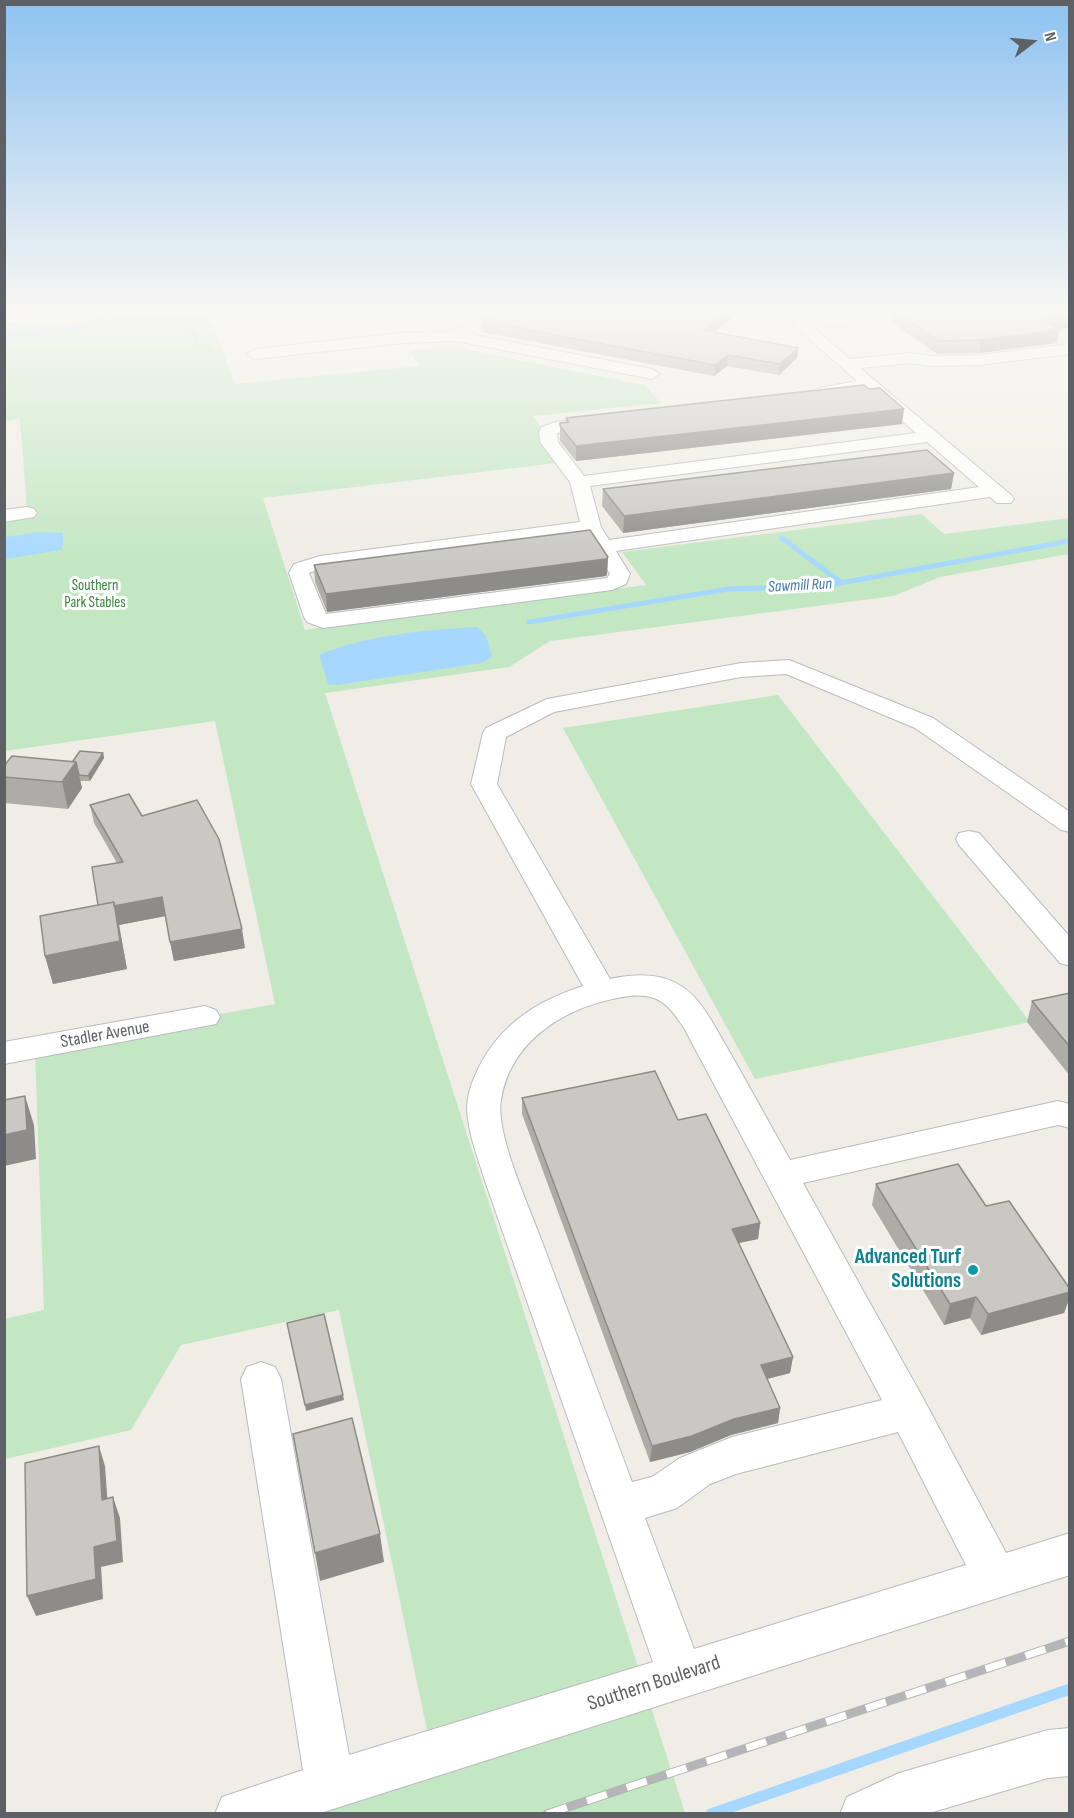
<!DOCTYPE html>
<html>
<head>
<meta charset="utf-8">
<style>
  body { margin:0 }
  #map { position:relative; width:1074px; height:1818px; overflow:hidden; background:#efede5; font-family:"Sofia Sans Condensed",sans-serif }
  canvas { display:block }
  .frame { position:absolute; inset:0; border:6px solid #5d6166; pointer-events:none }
  .north { position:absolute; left:1002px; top:12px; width:60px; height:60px; -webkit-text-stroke:4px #fff; paint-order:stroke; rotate:74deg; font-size:16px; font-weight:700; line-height:24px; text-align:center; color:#5d6166 }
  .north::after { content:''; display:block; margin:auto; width:21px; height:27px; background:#5d6166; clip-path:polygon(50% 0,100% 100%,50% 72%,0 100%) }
</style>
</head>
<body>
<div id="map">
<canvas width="1074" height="1818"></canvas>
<div class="frame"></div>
<div class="north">N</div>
</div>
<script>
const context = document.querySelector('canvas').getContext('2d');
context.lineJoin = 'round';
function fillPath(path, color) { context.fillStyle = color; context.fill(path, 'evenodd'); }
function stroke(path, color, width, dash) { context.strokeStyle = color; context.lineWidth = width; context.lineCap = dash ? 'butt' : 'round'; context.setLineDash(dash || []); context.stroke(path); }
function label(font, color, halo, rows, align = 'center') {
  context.font = font + ' "Sofia Sans Condensed",sans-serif'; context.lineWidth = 6; context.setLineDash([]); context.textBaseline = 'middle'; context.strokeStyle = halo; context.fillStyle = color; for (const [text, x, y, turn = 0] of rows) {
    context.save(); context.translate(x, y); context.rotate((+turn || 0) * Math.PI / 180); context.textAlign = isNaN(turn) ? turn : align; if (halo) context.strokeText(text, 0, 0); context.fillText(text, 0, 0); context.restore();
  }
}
const green = new Path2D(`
  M112 313H208L235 384 419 366 410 351 454 347 644 385 661 403 533 416 565 462 263 498 305 630 646 585 622 552 922 514 944 534 1069 518V554L940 577 893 596 550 641 509 667 325 693 685 1813H239L432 1754 339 1310 181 1345 131 1430 5 1459 4 1319 44 1310 35 1048 275 1004 215 721 5 751V516L27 510 20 419 5 421V322L58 324 113 318Z
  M778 695 1030 1022 755 1079 563 728Z`);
const water = new Path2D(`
  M38 532 63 533V545L61 550 5 559V537Z
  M477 627 486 636 492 657 482 663 337 685 328 684 319 655C361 636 431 629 477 627Z`);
const streamFar2 = new Path2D(`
  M4 337 87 326 111 313`);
const streamFar1 = new Path2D(`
  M782 538 842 583
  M529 622 728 589 824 586 1070 541`);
const stream = new Path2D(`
  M711 1814 1070 1689`);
const path = new Path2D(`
  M184 313 198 344 214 352`);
const minor = new Path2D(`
  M484 313H501L470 334 652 369 660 374 652 379 456 341 402 343 255 359 247 354 255 349 402 333 453 332Z
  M780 313H796L804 320 884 313H935L928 317 814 328 850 359 910 353 933 356 979 355 1070 344V354L979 365 933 366 910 363 860 368 1011 495 1014 499 1011 503H997L990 497 616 551 630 574 626 584 612 590 323 628 307 622 304 617 289 573 294 564 320 556 580 522 570 482 540 442 539 431 542 427 555 422 598 417 604 418 607 422 604 426 598 427 557 433 558 442 584 476 916 433 866 390 825 397 819 396 817 392 819 388 857 381ZM927 442 979 487 609 540 601 527 590 486ZM585 534 610 574 607 578 326 614 309 573 323 568Z
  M27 507 34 509 37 513 34 517 4 522V510Z
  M789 660 933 718 1070 812V832L1061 830 915 728 786 674 741 677 554 712 506 737 497 784 610 979C633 974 660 972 681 986 701 998 713 1024 725 1044 747 1082 768 1121 790 1160L1058 1101 1070 1104V1128L1058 1125 803 1183 923 1398 1006 1553 1070 1533V1575L330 1810 318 1814H215L222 1797 303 1770 241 1379 247 1367 261 1362 275 1367 281 1379 349 1755 653 1662 485 1181C478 1158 468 1133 467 1109 467 1096 472 1081 478 1069 500 1024 537 1001 583 986L471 784 483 733 486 728 547 699 741 663ZM629 996C659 993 669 1005 684 1028L882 1400 732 1437 680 1458 652 1477 632 1482C602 1401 571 1320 541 1239 529 1206 495 1133 501 1100 511 1037 571 1004 629 996ZM898 1432 966 1565 694 1649 645 1518 677 1508 710 1484 736 1474Z
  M969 831 979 833 1070 937V966L1060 963 959 845 956 839 959 833Z
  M205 1006 216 1010 220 1017 216 1024 4 1064V1042Z
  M1070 1728V1776L1048 1778 926 1814H840L847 1797 899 1773 1048 1730Z`);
const rail = new Path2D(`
  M547 1814 1070 1641`);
const wall = new Path2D(`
  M496 313H739L714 332 798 348 797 358 779 375 727 366 714 376 481 332V321Z
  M894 313H1067L1068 328 1057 329 1059 330 1057 343 979 353 937 354 893 323Z
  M566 418 902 424 576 461 560 441V423L566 422Z
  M954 473 951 489 623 533 602 506 603 489Z
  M608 557 607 574 606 576 327 612 315 582 314 565Z
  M103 753 104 758 90 781H80L82 788 68 809 4 803V766L73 761Z
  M90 805 142 816 245 948 174 961 165 916 119 925 127 969 53 984 45 956 98 905 117 863 94 823Z
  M1070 993V1076L1027 1022 1032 1001Z
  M522 1098 678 1120 760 1223 758 1239 738 1243 793 1357 790 1373 767 1379 780 1408 778 1423 731 1435 690 1452 650 1462 522 1114Z
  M876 1184 986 1206 1070 1289V1297L1064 1313 981 1335 970 1318 944 1325 872 1205Z`);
const shadedWall = new Path2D(`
  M726 313H739L702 341 703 330Z
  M1070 315 1068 328 1037 331 1039 319Z
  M1059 330 1057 343 979 353 981 340Z
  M798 348 797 358 779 375 780 364Z
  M728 355 727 366 714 376 715 365Z
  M904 409 902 424 576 461V446Z
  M954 473 951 489 623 533 624 516Z
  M608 557 607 574 606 576 327 612 326 594Z
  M103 753 104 758 90 781 88 776Z
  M76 762 82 788 68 809 62 782Z
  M162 897 166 916 119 925 127 969 53 984 45 956 98 909Z
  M242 929 245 948 174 961 170 942Z
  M25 1096 34 1125 36 1159 4 1166V1135Z
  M760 1223 758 1239 730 1245 732 1229Z
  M1070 1292V1297L1064 1313 981 1335 988 1314Z
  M976 1297 970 1318 944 1325 950 1304Z
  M793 1357 790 1373 759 1381 761 1365Z
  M343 1395 344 1400 306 1411 305 1405Z
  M780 1408 778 1423 731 1435 690 1452 650 1462 652 1446 734 1419Z
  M99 1446 105 1466 109 1521 102 1500Z
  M113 1497 120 1518 123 1562 101 1567 103 1599 36 1616 27 1596Z
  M380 1534 384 1562 320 1581 315 1553Z`);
const building = new Path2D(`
  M496 313H726L703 330 798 348 780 364 728 355 715 365 481 321Z
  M898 313H1067L1070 314V315L1039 319 1059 330 981 340 939 341Z
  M864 385 869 389 880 388 904 409 576 446 560 426V423L569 422 566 418Z
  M927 450 954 473 624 516 603 489Z
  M590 530 608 557 606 559 326 594 314 565Z
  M80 751 103 753 88 776 79 775 76 762 73 761Z
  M12 756 76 762 62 782 4 777V766Z
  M129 794 142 816 197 800 219 839 242 929 170 942 162 897 114 906V902L98 905 92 867 123 862 90 805Z
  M114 902 120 941 45 956 40 916Z
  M1070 993V1047L1032 1001Z
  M655 1071 678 1120 706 1114 760 1223 732 1229 793 1357 761 1365 780 1408 734 1419 692 1436 652 1446 522 1098Z
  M25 1096 27 1130 4 1135V1100Z
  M958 1164 986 1206 1009 1201 1070 1289V1292L988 1314 976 1297 950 1304 876 1184Z
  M324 1314 343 1395 305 1405 287 1323Z
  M352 1418 380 1534 315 1553 293 1434Z
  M99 1446 102 1500 113 1497 117 1541 94 1547 96 1579 27 1596 25 1463Z`);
const markers = [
  [973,1270,6,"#0f9aa8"]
];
const farParknames = [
  ["Southern",95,586],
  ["Park Stables",95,603]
];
const farWaternames = [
  ["Sawmill Run",800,586,-3]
];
const streetNames = [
  ["Stadler Avenue",105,1035,-10]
];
const nearCulturenames = [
  ["Advanced Turf",961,1258],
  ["Solutions",961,1282]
];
const nearStreetnames = [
  ["Southern Boulevard",654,1684,-18]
];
fillPath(green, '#c2e7c2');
fillPath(water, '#a6d8ff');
stroke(streamFar2, '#a6d8ff', 4.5);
stroke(streamFar1, '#a6d8ff', 5);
stroke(stream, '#a6d8ff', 11);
stroke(minor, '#b8bbbf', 2);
stroke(path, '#9bc8a8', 2, [4, 1.5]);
fillPath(minor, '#fff');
stroke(rail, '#b4b5b6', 9);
stroke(rail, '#fff', 7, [21]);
fillPath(wall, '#aeaca7');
fillPath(shadedWall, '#8d8c88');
fillPath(building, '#cac8c2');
stroke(building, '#8d8c88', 1.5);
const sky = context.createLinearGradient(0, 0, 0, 567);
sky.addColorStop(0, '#8dc2f1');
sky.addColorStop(0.55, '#f8f7f3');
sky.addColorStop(1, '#f8f7f300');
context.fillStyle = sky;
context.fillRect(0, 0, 1074, 567);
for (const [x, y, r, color] of markers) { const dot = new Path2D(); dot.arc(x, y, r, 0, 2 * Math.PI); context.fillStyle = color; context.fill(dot); stroke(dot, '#fff', 2); }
label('15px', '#348639', '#fff', farParknames);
label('italic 16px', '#4178b3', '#fff', farWaternames);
label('18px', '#5d6166', '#fff', streetNames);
label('bold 21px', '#0d838f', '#fff', nearCulturenames, 'right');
label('21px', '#5d6166', '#fff', nearStreetnames);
</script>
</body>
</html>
